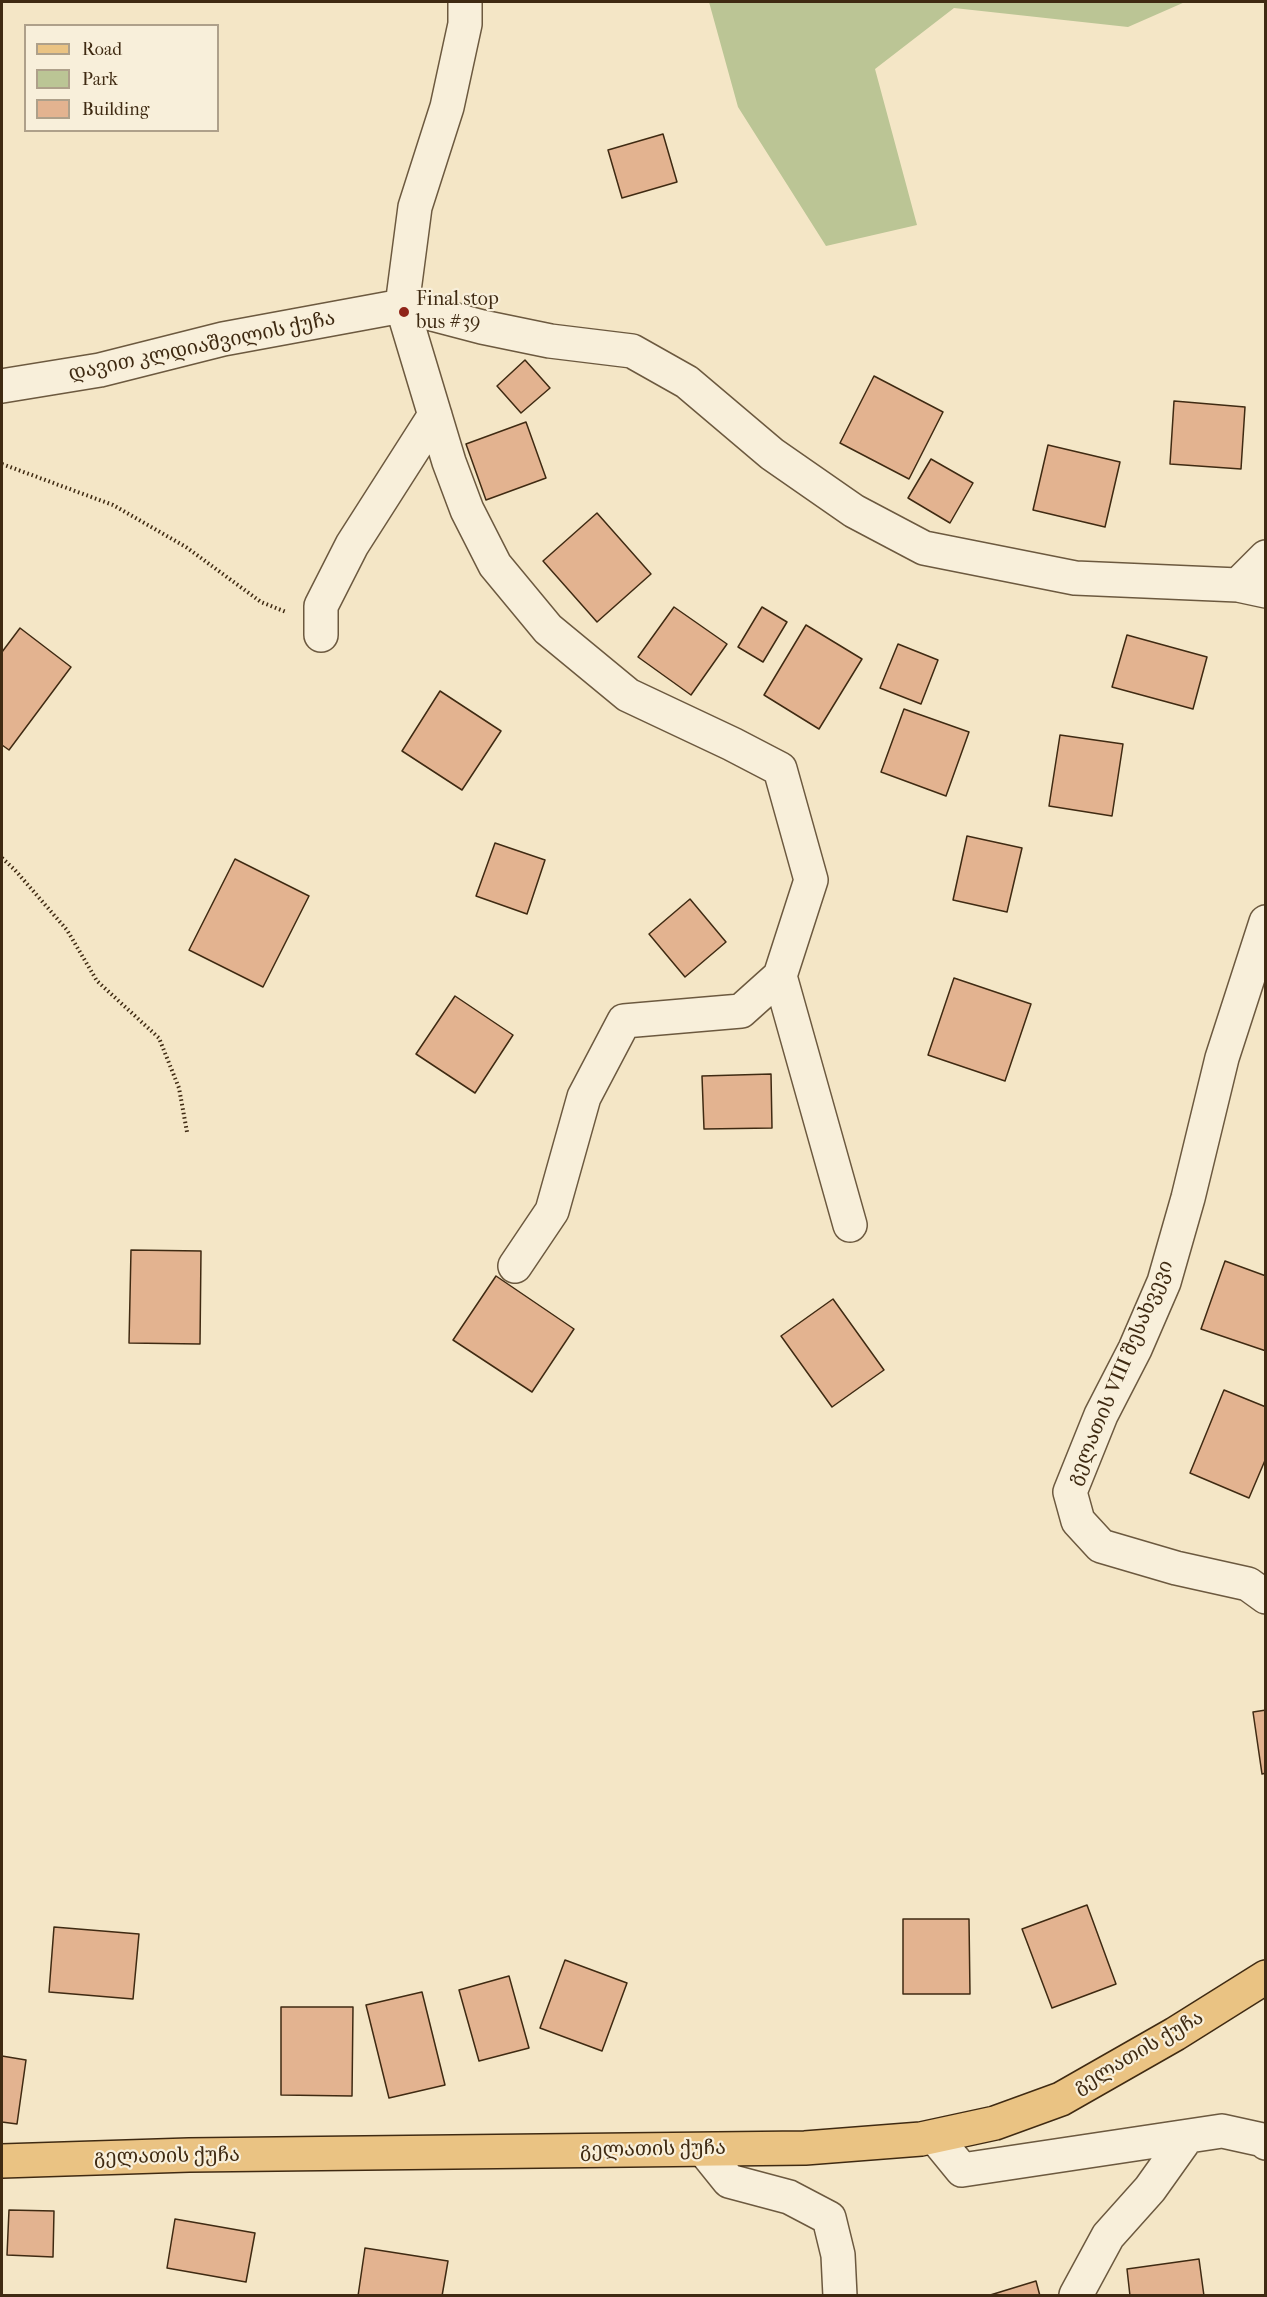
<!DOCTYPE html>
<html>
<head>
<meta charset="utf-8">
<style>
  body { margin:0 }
  #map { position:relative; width:1267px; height:2297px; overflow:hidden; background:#f4e6c6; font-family:"IM FELL French Canon",serif }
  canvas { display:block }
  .frame { position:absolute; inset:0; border:3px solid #3f2a12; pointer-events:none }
  .legend { position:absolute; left:24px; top:24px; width:195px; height:108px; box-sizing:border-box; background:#f8efda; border:2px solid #aea08a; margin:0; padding:8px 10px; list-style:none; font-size:18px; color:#3f2a12 }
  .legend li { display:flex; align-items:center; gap:12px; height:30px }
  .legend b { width:30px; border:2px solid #aea08a }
</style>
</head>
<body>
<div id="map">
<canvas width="1267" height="2297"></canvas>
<div class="frame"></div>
<ul class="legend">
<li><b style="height:8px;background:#eac383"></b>Road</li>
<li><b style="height:16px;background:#bbc595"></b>Park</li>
<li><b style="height:16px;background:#e3b390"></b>Building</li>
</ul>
</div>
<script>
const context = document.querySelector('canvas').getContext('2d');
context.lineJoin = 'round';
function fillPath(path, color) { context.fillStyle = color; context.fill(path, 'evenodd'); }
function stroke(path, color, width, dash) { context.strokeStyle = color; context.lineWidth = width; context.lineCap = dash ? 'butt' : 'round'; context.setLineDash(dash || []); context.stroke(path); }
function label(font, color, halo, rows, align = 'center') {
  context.font = font + ' "IM FELL French Canon","Noto Serif Georgian",serif'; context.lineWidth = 4.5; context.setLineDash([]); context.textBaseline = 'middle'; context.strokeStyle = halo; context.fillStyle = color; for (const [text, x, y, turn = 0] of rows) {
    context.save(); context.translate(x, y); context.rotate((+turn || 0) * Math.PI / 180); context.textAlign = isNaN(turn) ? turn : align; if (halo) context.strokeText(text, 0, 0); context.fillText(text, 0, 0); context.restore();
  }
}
const green = new Path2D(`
  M709 2H1185L1128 27 954 8 875 69 917 225 826 246 738 107Z`);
const building = new Path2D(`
  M663 134 677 182 622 198 608 150Z
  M525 360 550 388 521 413 497 386Z
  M874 376 943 412 909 479 840 443Z
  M1174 401 1245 407 1241 469 1170 464Z
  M526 422 546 478 486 500 466 444Z
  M1048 445 1120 462 1105 527 1033 510Z
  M931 459 973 483 950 523 908 498Z
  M597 513 651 574 597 622 543 561Z
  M674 607 727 644 691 695 638 657Z
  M762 607 787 622 763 662 738 647Z
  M806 625 862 659 819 729 764 695Z
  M20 628 71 667 9 750 2 745V652Z
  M1127 635 1207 657 1193 709 1112 687Z
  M898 644 938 660 921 704 880 688Z
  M440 691 501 731 462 790 402 751Z
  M904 709 969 732 946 796 881 772Z
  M1060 735 1123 744 1112 816 1049 806Z
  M967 836 1022 848 1007 912 953 900Z
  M495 843 545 860 527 914 476 896Z
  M235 859 309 896 263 987 189 950Z
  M690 899 726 942 685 977 649 934Z
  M954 978 1031 1004 1005 1081 928 1055Z
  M455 996 513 1035 475 1093 416 1054Z
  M771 1074 772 1128 704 1129 702 1076Z
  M131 1250 201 1251 200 1344 129 1343Z
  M1225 1261 1266 1276V1351L1201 1329Z
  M496 1276 574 1329 532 1392 453 1340Z
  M833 1299 884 1370 832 1407 781 1336Z
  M1224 1390 1266 1407V1458L1249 1498 1190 1473Z
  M1266 1710V1773L1262 1774 1253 1712Z
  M1087 1905 1116 1984 1052 2008 1022 1929Z
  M903 1919H969L970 1994H903Z
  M54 1927 139 1934 133 1999 49 1992Z
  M565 1960 627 1983 602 2051 540 2028Z
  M509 1976 529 2048 479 2061 459 1990Z
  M422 1992 445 2085 389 2098 366 2005Z
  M281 2007H353L352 2096 281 2095Z
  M2 2056 26 2060 17 2124 2 2122Z
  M9 2210 54 2211 53 2257 7 2255Z
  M175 2219 255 2233 246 2282 167 2268Z
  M365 2248 448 2261 442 2296H358Z
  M1199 2259 1204 2296H1130L1127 2269Z
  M1036 2281 1040 2296H987Z`);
const path = new Path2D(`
  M2 464 113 505 186 547 261 602 286 612
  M2 858 15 870 67 930 97 981 159 1038 179 1088 187 1132`);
const minor = new Path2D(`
  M465 2V24L447 107 415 207 402 306 449 462 467 510 495 565 548 629 628 695 732 744 780 769 811 880 780 976 741 1011 624 1021 584 1097 552 1211 515 1266
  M2 386 100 370 223 339 402 306 482 327 550 341 632 351 687 382 772 454 854 511 924 548 1075 578 1238 585 1266 591
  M1238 585 1266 557
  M321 635V606L352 545 435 415
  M1266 922 1222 1058 1188 1198 1164 1282 1135 1349 1101 1415 1070 1492 1078 1521 1101 1546 1176 1568 1248 1584 1266 1597
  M780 976 850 1225
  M935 2137 962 2170 1222 2131 1263 2140 1266 2143
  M704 2150 729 2181 789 2197 829 2218 838 2255 840 2296
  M1076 2295 1108 2236 1150 2189 1187 2137`);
const major = new Path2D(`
  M2 2161 189 2155 805 2148 921 2139 995 2123 1061 2099 1175 2034 1266 1977`);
const markers = [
  [404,312,6,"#8f2418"]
];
const poiNames = [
  ["Final stop",416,300],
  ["bus #39",416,323]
];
const streetNames = [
  ["დავით კლდიაშვილის ქუჩა",202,347,-12],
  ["გელათის VIII შესახვევი",1121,1373,-67],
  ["გელათის ქუჩა",1139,2053,-30],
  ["გელათის ქუჩა",653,2150,-1],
  ["გელათის ქუჩა",167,2157,-1]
];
fillPath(green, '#bbc595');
fillPath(building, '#e3b390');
stroke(building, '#3f2a12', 1.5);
stroke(minor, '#6c593f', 36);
stroke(major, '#3f2a12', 36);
stroke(path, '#3f2a12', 4, [1.5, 3]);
stroke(minor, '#f8efda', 33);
stroke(major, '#eac383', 33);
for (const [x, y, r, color] of markers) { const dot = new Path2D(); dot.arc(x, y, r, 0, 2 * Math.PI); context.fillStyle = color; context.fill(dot); stroke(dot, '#f8efda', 2); }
label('20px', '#3f2a12', '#f8efda', poiNames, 'left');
label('20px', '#3f2a12', '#f8efda', streetNames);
</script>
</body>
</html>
